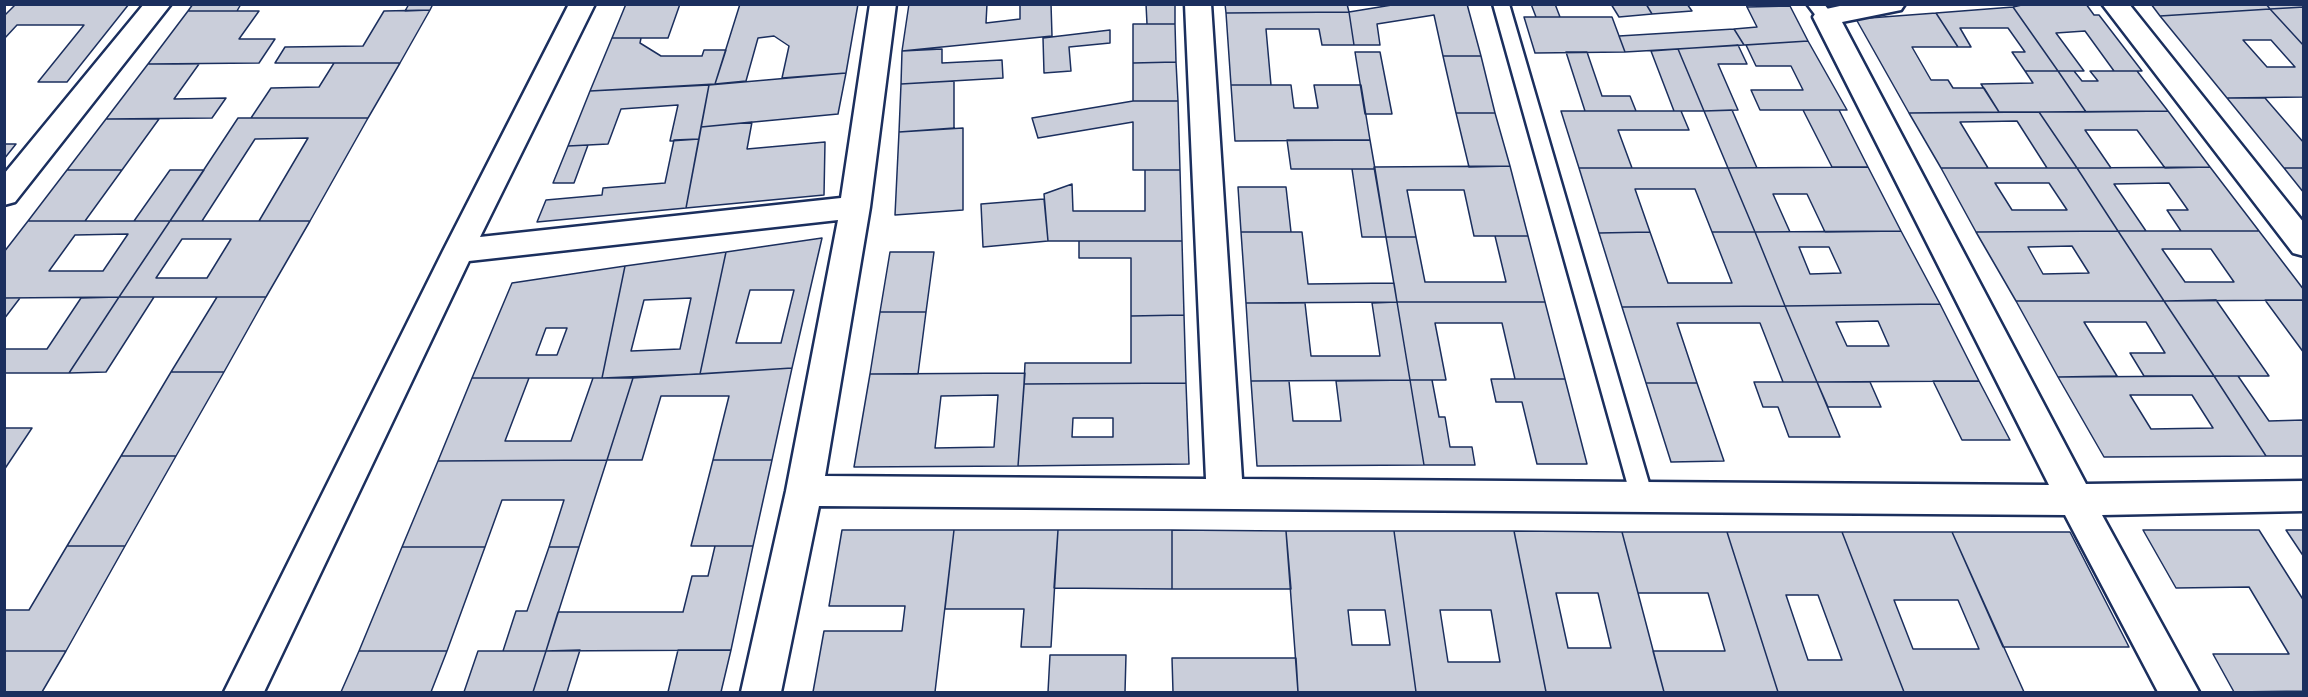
<!DOCTYPE html>
<html>
<head>
<meta charset="utf-8">
<style>
  body { margin:0 }
  #map { position:relative; width:2308px; height:697px; overflow:hidden; background:#fff; font-family:Caveat,sans-serif }
  canvas { display:block }
  .frame { position:absolute; inset:0; border:6px solid #1b2f5e; pointer-events:none }
</style>
</head>
<body>
<div id="map">
<canvas width="2308" height="697"></canvas>
<div class="frame"></div>
</div>
<script>
const context = document.querySelector('canvas').getContext('2d');
context.lineJoin = 'round';
function fillPath(path, color) { context.fillStyle = color; context.fill(path, 'evenodd'); }
function stroke(path, color, width, dash) { context.strokeStyle = color; context.lineWidth = width; context.lineCap = dash ? 'butt' : 'round'; context.setLineDash(dash || []); context.stroke(path); }
const building = new Path2D(`
  M129 4 67 82H38L84 25H17L4 39V16L15 5Z
  M193 4H241L237 11H188Z
  M409 4H433L430 10 405 11Z
  M626 4H680L668 38H612Z
  M740 4H858L846 73 782 78 789 46 774 36 758 38 746 81 715 84Z
  M909 4H987L986 23 1020 19V4H1051L1052 36 902 51Z
  M1146 4H1175V24H1147Z
  M1225 4H1347L1349 12 1226 13Z
  M1398 4H1467L1481 56H1443L1434 15 1377 24 1380 45H1354L1349 12Z
  M1531 4H1555L1560 17H1536Z
  M1611 4H1646L1652 14 1619 17Z
  M1646 4H1687L1692 11 1652 14Z
  M1746 4H1789L1790 6 1747 7Z
  M2026 4H2086L2094 15H2099L2142 71H2114L2085 31 2056 33 2084 71H2058L2013 7Z
  M2151 4H2266L2270 9 2160 16Z
  M2266 4H2304V7L2270 9Z
  M1790 6 1808 41 1744 45 1734 29 1757 27 1747 7Z
  M2013 7 2058 71H2025L2012 52H2025L2008 28H1960L1971 47H1958L1936 13Z
  M2304 7V46L2270 9Z
  M2270 9 2304 46V97L2227 98 2160 16ZM2243 40H2271L2295 67H2267Z
  M430 10 400 63H275L285 47 363 46 384 11Z
  M188 11H259L239 39H275L259 63 148 64Z
  M1349 12 1354 45H1322L1319 29H1266L1271 85H1231L1226 13Z
  M1936 13 1958 47H1912L1931 80H1948L1953 88H1984L1999 112 1909 113 1856 19Z
  M1524 17H1612L1625 52 1535 53Z
  M1133 24H1175L1176 62 1133 63Z
  M1734 29 1744 45 1625 52 1619 36Z
  M1110 30V43L1069 47 1071 71 1044 73 1043 38Z
  M612 38H641L640 43 661 56H702L704 50H726L715 84 590 91Z
  M1808 41 1847 110H1760L1751 90H1803L1791 66H1756L1746 45Z
  M1738 45 1747 64H1718L1738 110 1704 111 1678 49Z
  M942 49V63L1002 60 1003 78 901 84 902 51Z
  M1678 49 1704 111H1674L1651 51Z
  M1355 52H1380L1392 114H1365Z
  M1566 52H1587L1602 96H1630L1636 111H1585Z
  M1443 56H1481L1495 113H1456Z
  M1176 62 1178 101H1133V63Z
  M334 63H400L368 118H251L271 88 319 87Z
  M148 64H199L174 99 226 98 212 118 106 119Z
  M2025 71H2058L2086 112H1999L1981 84 2033 83Z
  M2058 71H2074L2082 81H2098L2090 71H2137L2168 111 2086 112Z
  M846 73 838 114 701 127 709 85Z
  M954 81V128L899 132 901 84Z
  M709 85 699 139 670 141 678 105 621 109 608 144 568 146 590 91Z
  M1231 85H1291L1294 108H1318L1314 85H1361L1370 140 1235 141Z
  M2227 98H2265L2304 143V168H2284Z
  M1133 101H1178L1180 170H1133V122L1038 138 1032 118Z
  M1732 110 1757 168H1728L1704 111Z
  M1803 110H1839L1868 167H1832Z
  M1561 111H1681L1689 130H1618L1632 168H1579Z
  M2168 111 2210 167 2165 168 2137 130H2085L2111 168H2077L2039 112Z
  M2039 112 2077 168H2047L2017 121 1960 122 1988 168H1941L1909 113Z
  M1456 113H1495L1510 166 1469 167Z
  M238 118H368L310 221H259L308 138 255 139 202 221H170Z
  M106 119H159L122 170H67Z
  M752 122 747 149 825 142 824 195 686 208 701 127Z
  M963 128V210L895 215 899 132Z
  M699 139 686 208 537 222 546 200 602 195 603 188 665 183 674 140Z
  M1287 140H1370L1375 169H1291Z
  M4 144H16L4 159Z
  M588 145 574 183H553L568 146Z
  M1510 166 1528 236H1474L1464 190H1407L1416 237H1386L1374 167Z
  M1868 167 1901 231 1825 232 1807 194H1773L1790 232H1755L1728 168Z
  M2210 167 2259 231H2181L2167 210H2188L2169 183 2114 184 2146 231H2118L2077 168Z
  M1579 168H1728L1755 232H1712L1695 189H1635L1650 232 1599 233Z
  M1941 168H2077L2118 231 1976 232ZM1995 183H2049L2067 210H2012Z
  M2284 168H2304V193Z
  M1352 169H1375L1386 237H1362Z
  M67 170H122L85 221H28Z
  M170 170H204L170 221H134Z
  M1145 170H1180L1182 241H1048L1044 194 1072 184 1073 211H1145Z
  M1238 187H1286L1291 232H1241Z
  M1044 199 1048 241 983 247 981 204Z
  M28 221H170L119 297 4 298V252ZM128 234 103 271H49L75 235Z
  M170 221H310L266 297H119ZM182 239H231L207 278H156Z
  M1901 231 1940 304 1785 306 1755 232ZM1799 247H1829L1841 273 1810 274Z
  M2118 231 2164 301H2016L1976 232ZM2072 246 2089 273 2043 274 2028 247Z
  M2118 231H2259L2304 290V300L2164 301ZM2162 249H2211L2234 282H2185Z
  M1241 232H1302L1308 284 1394 283 1397 302 1246 303Z
  M1650 232 1668 283H1732L1712 232H1755L1785 306 1622 307 1599 233Z
  M1495 236H1528L1545 302H1397L1386 237H1416L1425 282H1506Z
  M822 238 792 368 700 374 726 252ZM750 290H794L781 343H736Z
  M1079 241H1182L1184 315 1131 316V258H1079Z
  M726 252 700 374 602 378 625 266ZM691 298 680 349 631 351 644 300Z
  M890 252H934L926 312H880Z
  M625 266 602 378H472L512 283ZM546 328H567L557 355H536Z
  M119 297H154L106 372 69 373Z
  M119 297 69 373H4V349H47L81 298Z
  M217 297H266L224 372H171Z
  M4 298H20L4 319Z
  M2216 300 2269 376H2214L2164 301Z
  M2265 300H2304V353Z
  M2016 301H2164L2214 376H2144L2130 353H2165L2146 322H2084L2117 376 2058 377Z
  M1397 302H1545L1565 379H1515L1502 323H1435L1446 380H1410Z
  M1397 302 1410 380 1251 381 1246 303H1305L1311 356H1380L1372 303Z
  M1940 304 1979 381 1817 382 1785 306ZM1878 321 1889 346H1847L1836 322Z
  M1785 306 1817 382H1783L1760 323H1677L1697 383H1646L1622 307Z
  M880 312H926L918 374H870Z
  M1184 315 1186 383 1024 384 1025 363H1131V316Z
  M792 368 772 460H713L729 396H661L642 460H607L633 378Z
  M171 372H224L176 456H121Z
  M1025 373 1018 466 854 467 870 374ZM998 395 994 447 935 448 941 396Z
  M2214 376 2266 456 2104 457 2058 377ZM2130 395H2192L2213 428 2151 429Z
  M2214 376H2238L2269 421 2304 420V456H2266Z
  M472 378H529L505 441H571L593 378H633L607 460 438 461Z
  M1491 379H1565L1587 464H1537L1522 402H1496Z
  M1410 380H1432L1439 417H1445L1450 447H1472L1475 465H1424Z
  M1410 380 1424 465 1257 466 1251 381H1289L1293 421H1341L1336 381Z
  M1933 381H1979L2010 440H1962Z
  M1754 382H1817L1840 437H1789L1778 407H1763Z
  M1817 382H1870L1881 407H1828Z
  M1186 383 1189 464 1018 466 1024 384ZM1073 418H1113V437H1072Z
  M1646 383H1697L1724 461 1671 462Z
  M4 428H32L4 470Z
  M121 456H176L125 546H67Z
  M607 460 579 547H549L564 500H502L485 547H402L438 461Z
  M713 460H772L753 546H691Z
  M842 530H954L935 692H813L824 631H902L905 606H829Z
  M954 530H1058L1051 647H1021L1024 609H945Z
  M1058 530H1172V589L1054 588Z
  M1172 530 1286 531 1291 589H1172Z
  M2143 530H2259L2304 601V691L2234 692 2213 654H2289L2249 587 2176 588Z
  M2286 530H2304V557Z
  M1286 531H1394L1416 692H1298ZM1348 610H1385L1390 645H1352Z
  M1394 531H1514L1546 692H1416ZM1440 610H1491L1500 662H1448Z
  M1514 531 1622 532 1664 692H1546ZM1556 593H1598L1611 648H1568Z
  M1622 532H1727L1778 692H1664L1653 651H1725L1708 593H1638Z
  M1727 532H1842L1904 692H1778ZM1786 595H1818L1842 660H1808Z
  M1842 532H1952L2024 692H1904ZM1894 600H1958L1979 649H1913Z
  M1952 532H2070L2129 647H2003Z
  M67 546H125L66 651H4V610H29Z
  M715 546H753L731 650 546 651 558 612H683L692 576H708Z
  M402 547H485L447 651H359Z
  M549 547H579L546 651H503L516 611H527Z
  M580 650 567 692H533L546 651Z
  M678 650H731L721 692H668Z
  M4 651H66L42 692H4Z
  M359 651H447L431 692H341Z
  M478 651H546L533 692H464Z
  M1050 655H1126L1125 692H1048Z
  M1172 658H1296L1298 692H1173Z`);
const service = new Path2D(`
  M1493 4H1509L1653 497 1650 504 1642 507 1634 504 1631 497Z
  M1807 4H1824L1834 17 1832 21H1820Z`);
const minor = new Path2D(`
  M144 4H171L15 202 4 205V174Z
  M569 4H595L480 237 841 198 870 4H896L870 207 825 476 1206 479 1185 4H1211L1242 479 2049 485 1813 17 1817 11 1849 4H1905L1901 10 1842 22 2086 484 2304 481V511L2102 515 2199 692H2158L2065 515 819 506 781 692H741L786 491 838 220 469 261 264 692H224L443 251Z
  M2102 4H2129L2304 223V256L2293 253Z`);
fillPath(building, '#caceda');
stroke(building, '#1b2f5e', 1.5);
stroke(service, '#1b2f5e', 5);
stroke(minor, '#1b2f5e', 5);
fillPath(service, '#fff');
fillPath(minor, '#fff');
</script>
</body>
</html>
